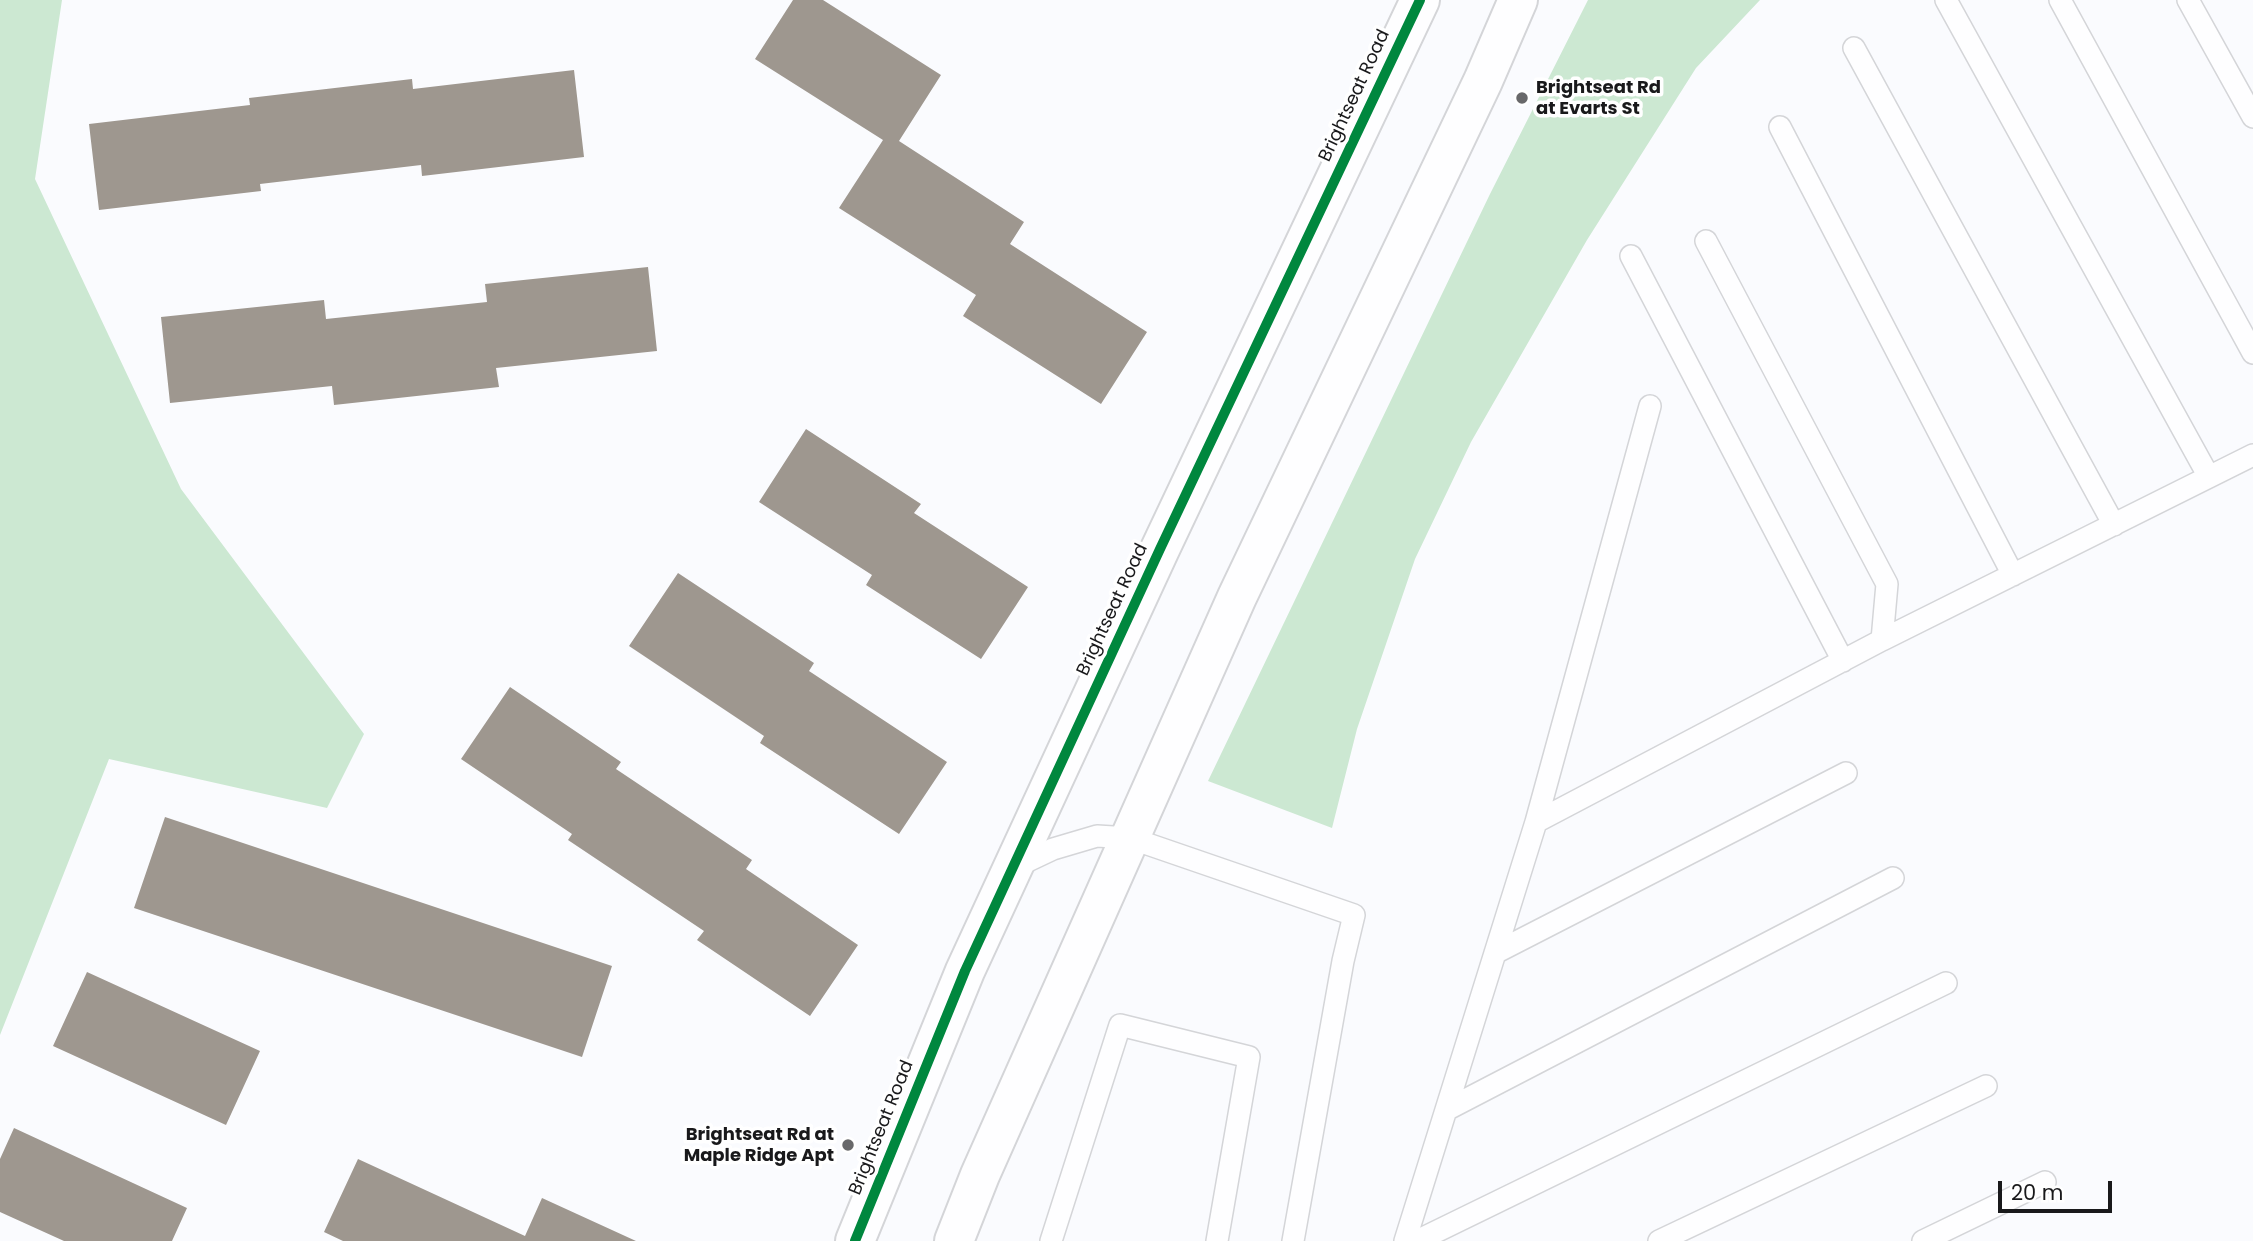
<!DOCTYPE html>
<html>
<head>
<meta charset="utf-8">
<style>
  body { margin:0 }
  #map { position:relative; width:2253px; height:1241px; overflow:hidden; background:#fafbfe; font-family:Poppins,sans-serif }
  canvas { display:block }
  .scale { position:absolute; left:1998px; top:1181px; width:114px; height:32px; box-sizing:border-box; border:4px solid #19191b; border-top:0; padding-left:9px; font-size:21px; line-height:24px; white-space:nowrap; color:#19191b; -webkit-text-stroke:5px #fff; paint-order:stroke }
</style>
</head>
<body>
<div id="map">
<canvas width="2253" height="1241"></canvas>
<div class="scale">20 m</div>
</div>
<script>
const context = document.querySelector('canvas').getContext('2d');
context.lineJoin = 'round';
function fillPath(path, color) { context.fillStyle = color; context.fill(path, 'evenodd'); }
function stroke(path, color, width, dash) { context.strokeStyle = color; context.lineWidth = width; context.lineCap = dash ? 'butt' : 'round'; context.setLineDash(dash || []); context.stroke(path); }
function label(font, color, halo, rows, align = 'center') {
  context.font = font + ' Poppins,sans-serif'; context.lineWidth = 7; context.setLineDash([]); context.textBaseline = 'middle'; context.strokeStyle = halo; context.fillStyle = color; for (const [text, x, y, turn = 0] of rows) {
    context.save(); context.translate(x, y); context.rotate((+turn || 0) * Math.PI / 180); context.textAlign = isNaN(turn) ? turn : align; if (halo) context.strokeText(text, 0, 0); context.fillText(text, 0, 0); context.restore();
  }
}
const green = new Path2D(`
  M0 0H62L35 179 181 489 364 734 327 808 109 759 0 1035Z
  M1588 0H1760L1696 68 1587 240 1471 442 1415 559 1357 729 1332 828 1208 781 1490 194Z`);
const building = new Path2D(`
  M793 0H823L941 75 899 141 1024 222 1010 244 1147 332 1101 404 963 316 976 295 839 208 883 140 755 59Z
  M574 70 584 157 422 176 421 165 260 184 261 191 99 210 89 124 250 105 249 98 412 79 413 89Z
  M648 267 657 351 496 368 499 387 334 405 332 386 170 403 161 317 324 300 326 319 487 302 485 284Z
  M806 429 921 504 914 513 1028 587 981 659 866 585 872 575 759 502Z
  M678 573 814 663 809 671 947 762 899 834 760 743 764 736 629 646Z
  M510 687 621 762 616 769 752 860 746 869 858 945 810 1016 697 940 704 931 568 840 572 834 461 759Z
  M165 817 612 966 582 1057 134 908Z
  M87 972 260 1051 226 1125 53 1046Z
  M14 1128 187 1208 172 1241H64L0 1212V1159Z
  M358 1159 525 1236 542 1198 636 1241H343L324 1232Z`);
const service = new Path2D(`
  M1946 0 2209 477
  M2060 0 2253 353
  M2188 0 2253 117
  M1854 48 2114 525
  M1780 127 2013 575
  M1631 256 1843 661
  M1882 640 2253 455
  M1536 822 1650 406
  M1015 867 1053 849 1097 836 1130 838 1354 915 1343 961 1293 1241
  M1495 953 1846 773
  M1446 1110 1893 878
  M1051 1241 1120 1025 1249 1057 1217 1241
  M1405 1241 1536 822 1882 640 1887 584 1706 241
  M1417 1241 1946 983
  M1659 1241 1986 1086
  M1923 1241 2045 1182`);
const tertiary = new Path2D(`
  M855 1241 965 971 1160 549 1420 0
  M954 1241 980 1175 1237 597 1483 81 1518 0`);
const cycleway = new Path2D(`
  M855 1241 965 971 1160 549 1420 0`);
const markers = [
  [1522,98,7,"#68686a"],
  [848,1145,7,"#68686a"]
];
const poiNames = [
  ["Brightseat Rd",1536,88],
  ["at Evarts St",1536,109],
  ["Brightseat Rd at",834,1135,"right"],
  ["Maple Ridge Apt",834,1156,"right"]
];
const streetNames = [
  ["Brightseat Road",1355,96,-65],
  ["Brightseat Road",1113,610,-65],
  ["Brightseat Road",882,1128,-68]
];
fillPath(green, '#cce8d2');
fillPath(building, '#9e978f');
stroke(service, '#d4d5d8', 24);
stroke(tertiary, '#d4d5d8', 42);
stroke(service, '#fefeff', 21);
stroke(tertiary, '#fefeff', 38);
stroke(cycleway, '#00873e', 10);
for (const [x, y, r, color] of markers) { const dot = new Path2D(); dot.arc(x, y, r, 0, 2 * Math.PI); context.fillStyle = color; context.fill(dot); stroke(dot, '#fff', 2.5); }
label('bold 18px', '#19191b', '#fff', poiNames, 'left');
label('18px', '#19191b', '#fff', streetNames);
</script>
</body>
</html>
